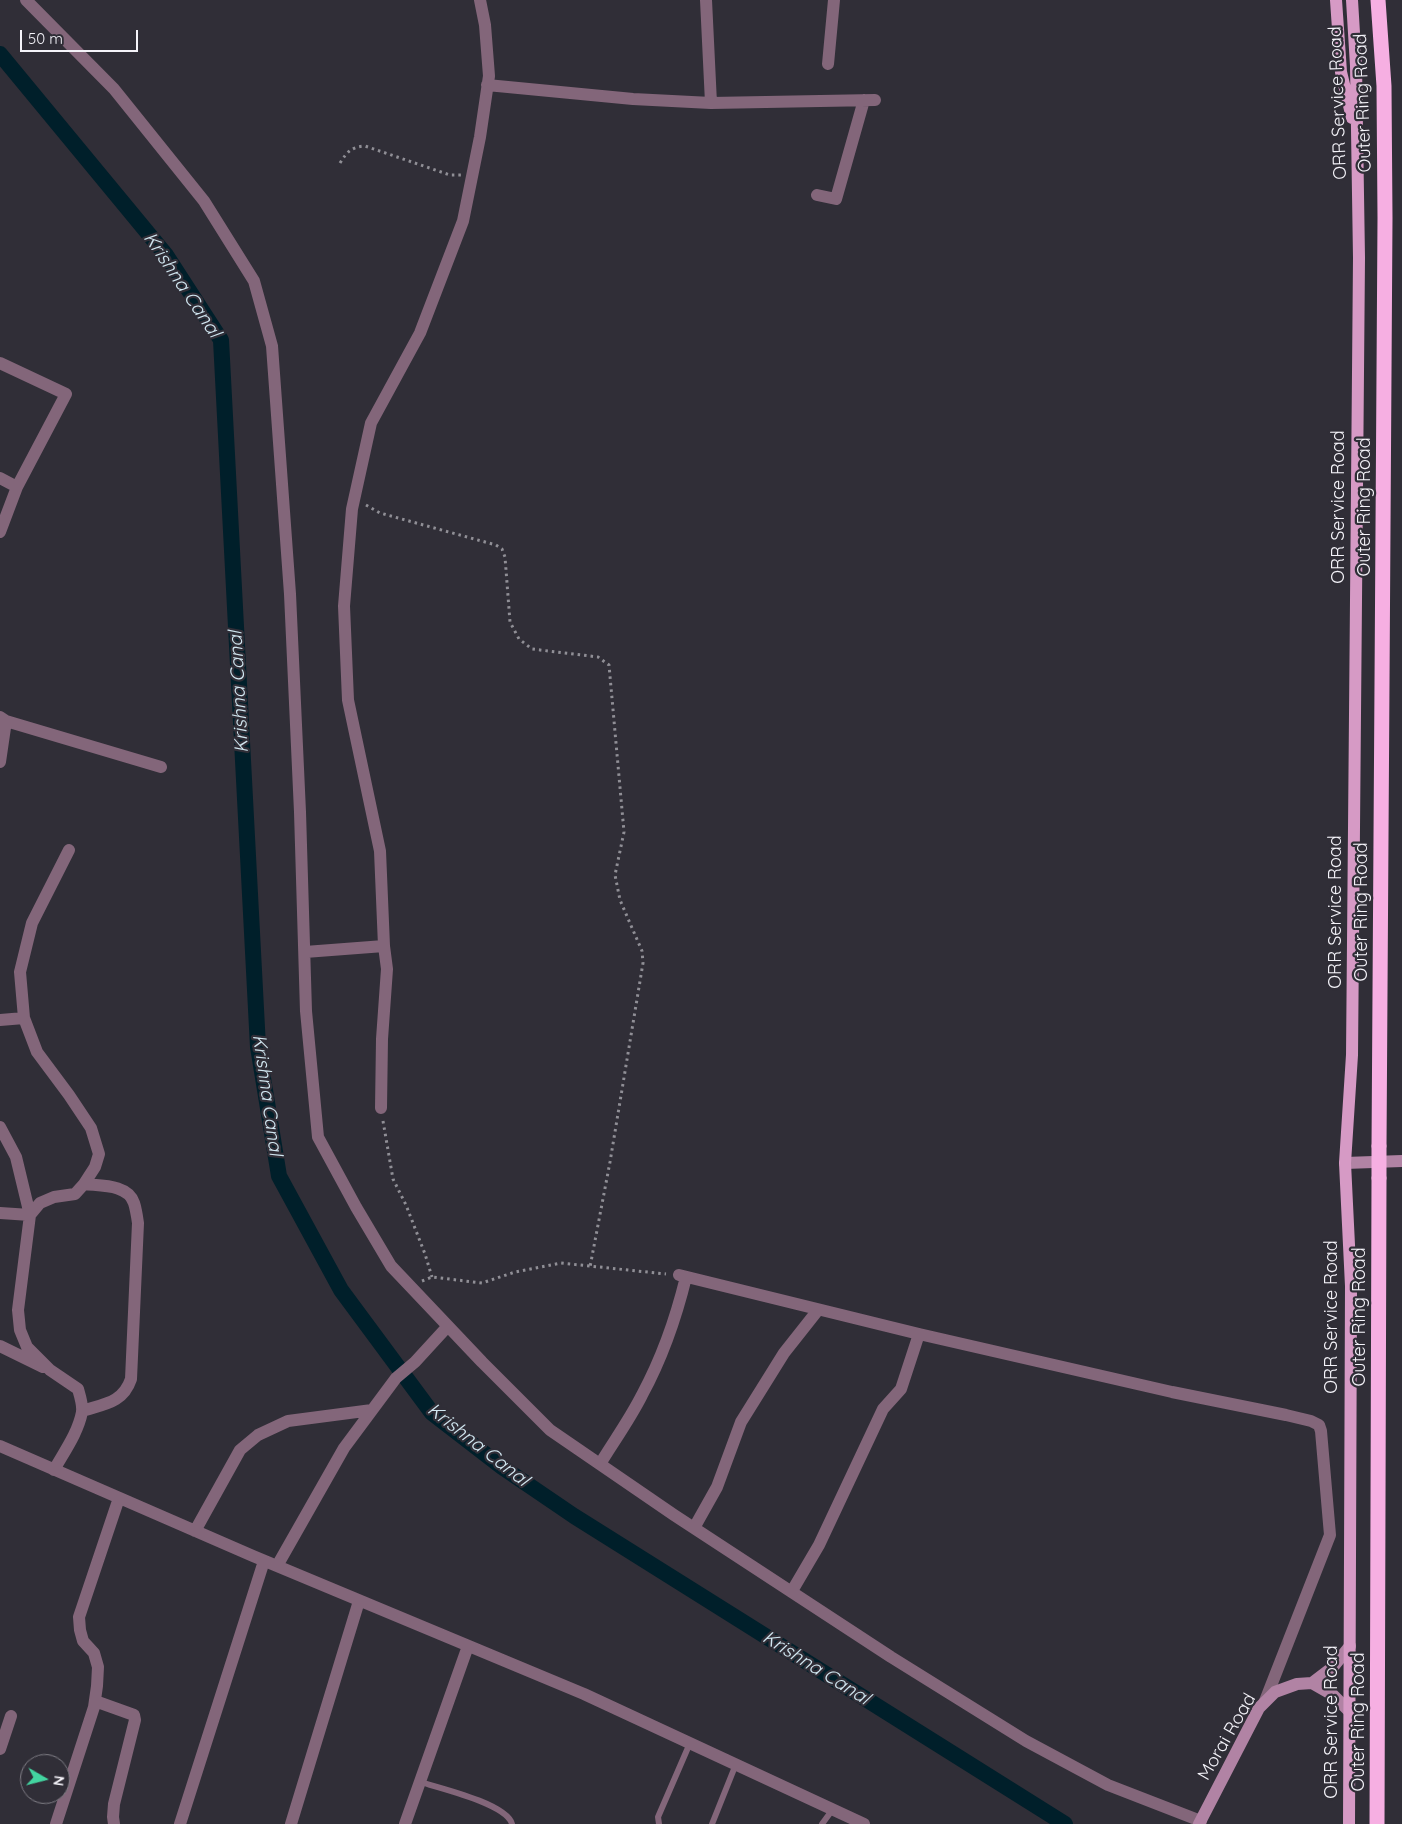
<!DOCTYPE html>
<html>
<head>
<meta charset="utf-8">
<style>
  body { margin:0 }
  #map { position:relative; width:1402px; height:1824px; overflow:hidden; background:#302e37; font-family:Quicksand,sans-serif }
  canvas { display:block }
  .north { position:absolute; left:20px; top:1754px; width:50px; height:50px; box-sizing:border-box; background:#302e37; border:1px solid #7f7d85; border-radius:50%; rotate:98deg; font-size:14px; font-weight:700; line-height:20px; text-align:center; color:#f5f4fa }
  .north::after { content:''; display:block; margin:auto; width:18px; height:22px; background:#43d4a0; clip-path:polygon(50% 0,100% 100%,50% 72%,0 100%) }
  .scale { position:absolute; left:20px; top:30px; width:118px; height:22px; box-sizing:border-box; border:2px solid #f5f4fa; border-top:0; padding-left:6px; font-size:15px; line-height:18px; white-space:nowrap; color:#f5f4fa; -webkit-text-stroke:4px #302e37; paint-order:stroke }
</style>
</head>
<body>
<div id="map">
<canvas width="1402" height="1824"></canvas>
<div class="north">N</div>
<div class="scale">50 m</div>
</div>
<script>
const context = document.querySelector('canvas').getContext('2d');
context.lineJoin = 'round';
function stroke(path, color, width, dash) { context.strokeStyle = color; context.lineWidth = width; context.lineCap = dash ? 'butt' : 'round'; context.setLineDash(dash || []); context.stroke(path); }
function label(font, color, halo, rows, align = 'center') {
  context.font = font + ' Quicksand,sans-serif'; context.lineWidth = 4.5; context.setLineDash([]); context.textBaseline = 'middle'; context.strokeStyle = halo; context.fillStyle = color; for (const [text, x, y, turn = 0] of rows) {
    context.save(); context.translate(x, y); context.rotate((+turn || 0) * Math.PI / 180); context.textAlign = isNaN(turn) ? turn : align; if (halo) context.strokeText(text, 0, 0); context.fillText(text, 0, 0); context.restore();
  }
}
const canal = new Path2D(`
  M0 54 166 255 221 340 258 1047 279 1176 341 1290 432 1413 502 1467 574 1516 1065 1824`);
const path = new Path2D(`
  M340 163C347 152 351 147 365 146L450 175H461
  M366 505 380 513 496 545 502 549 505 557 510 622 519 639 532 649 598 657 609 665 624 832 615 875 620 900 642 951 643 963 610 1162 590 1267
  M383 1121 393 1179 406 1205 425 1254 432 1277
  M422 1281 432 1277 482 1283 515 1272 561 1263 666 1274`);
const lane = new Path2D(`
  M420 1782C440 1788 507 1804 512 1824
  M659 1824 658 1817 690 1743
  M712 1824 736 1764
  M822 1824 833 1809`);
const street = new Path2D(`
  M26 0 114 89 204 201 254 281 272 346 290 594 300 812 306 1011 318 1137 356 1207 391 1266 482 1362 550 1430 674 1515 891 1657 1026 1741 1108 1785 1201 1821
  M706 0 711 103
  M828 64 834 0
  M487 85 633 99 711 103 875 100
  M817 195 836 199 864 100
  M0 363 66 394 17 487
  M0 478 17 487 0 532
  M0 717 6 721 161 767
  M0 762 6 721
  M305 952 384 946 380 851 348 700 344 606 352 509 371 423 420 333 463 221 480 137 489 76 485 25 480 0
  M0 1020 24 1018
  M381 1108 382 1039 387 969 384 946
  M0 1127 16 1157 30 1215 0 1213
  M679 1275 919 1334 1172 1392 1286 1415 1311 1421 1319 1425 1321 1431 1330 1535 1265 1701
  M0 1346 43 1367
  M82 1411C104 1404 123 1403 131 1379L138 1223C137 1216 136 1209 134 1203 128 1184 100 1186 84 1184
  M0 1446 253 1556 584 1694 864 1824
  M600 1464C614 1441 630 1419 642 1395 662 1358 676 1318 686 1277
  M54 1470C64 1452 78 1433 82 1412 83 1405 80 1396 78 1389L50 1370 27 1347 20 1330 18 1310 30 1215 40 1203 54 1197 75 1194 84 1184 95 1167 99 1154 91 1128 69 1095 37 1052 24 1018 20 972 32 923 69 850
  M694 1528 717 1487 741 1422 784 1353 818 1310
  M195 1531 240 1450 258 1435 288 1421 372 1410
  M277 1566 344 1448 396 1378 415 1362 448 1326
  M792 1591 819 1545 883 1409 901 1389 919 1334
  M95 1701 134 1715 135 1720 114 1804 113 1817 114 1824
  M0 1749 11 1716
  M56 1824 94 1707 97 1686 98 1667 94 1653 83 1641 80 1630 79 1617 119 1498
  M180 1824 264 1561
  M291 1824 359 1601
  M405 1824 468 1646`);
const secondary = new Path2D(`
  M1345 1163 1402 1161
  M1312 1683 1333 1667 1350 1646
  M1199 1824 1259 1708 1275 1692 1297 1684 1312 1683 1333 1695 1350 1712`);
const primary = new Path2D(`
  M1336 0 1341 72 1352 118
  M1349 1824 1351 1286 1345 1163 1352 1055 1359 258 1356 66 1352 0`);
const highway = new Path2D(`
  M1378 0 1384 86 1385 218 1379 1146
  M1377 1824 1379 1178`);
const highwayBridge = new Path2D(`
  M1379 1178V1146`);
const streetNames = [
  ["ORR Service Road",1338,103,-92],
  ["Outer Ring Road",1363,103,-92],
  ["ORR Service Road",1339,507,-90],
  ["Outer Ring Road",1365,507,-90],
  ["ORR Service Road",1336,912,-90],
  ["Outer Ring Road",1362,912,-90],
  ["ORR Service Road",1332,1317,-90],
  ["Outer Ring Road",1360,1317,-90],
  ["ORR Service Road",1332,1722,-90],
  ["Outer Ring Road",1359,1722,-90],
  ["Morai Road",1227,1737,-60]
];
const waterNames = [
  ["Krishna Canal",182,285,56],
  ["Krishna Canal",239,692,-93],
  ["Krishna Canal",267,1095,82],
  ["Krishna Canal",478,1445,38],
  ["Krishna Canal",816,1668,32]
];
stroke(canal, '#001f2a', 16);
stroke(path, '#908f96', 3, [2.5, 4]);
stroke(lane, '#83667a', 6);
stroke(street, '#83667a', 12);
stroke(secondary, '#b183a4', 12);
stroke(primary, '#d69ac5', 12);
stroke(highway, '#f6afe2', 15);
stroke(highwayBridge, '#f6afe2', 15);
label('18px', '#f5f4fa', '#302e37', streetNames);
label('italic 19px', '#d2e8f2', '#302e37', waterNames);
</script>
</body>
</html>
